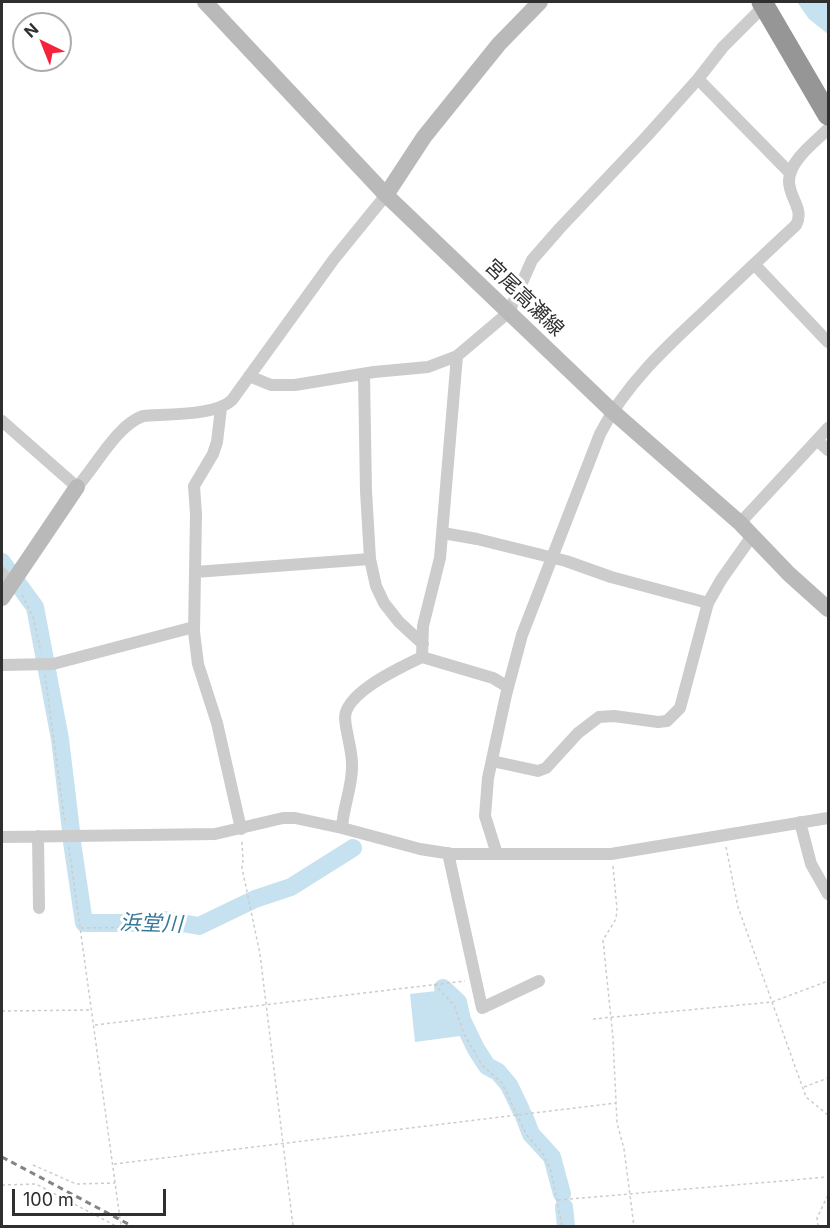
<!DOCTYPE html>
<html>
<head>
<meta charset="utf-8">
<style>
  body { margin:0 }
  #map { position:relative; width:830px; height:1228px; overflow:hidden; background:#fff; font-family:Inter,sans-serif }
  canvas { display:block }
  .frame { position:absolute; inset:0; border:3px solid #2f2f2f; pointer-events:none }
  .north { position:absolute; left:12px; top:12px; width:60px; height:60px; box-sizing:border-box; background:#fff; border:2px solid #acacac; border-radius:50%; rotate:317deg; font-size:16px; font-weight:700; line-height:24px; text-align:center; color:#2f2f2f }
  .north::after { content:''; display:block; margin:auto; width:21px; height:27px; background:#f5223b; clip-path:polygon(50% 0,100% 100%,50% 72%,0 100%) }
  .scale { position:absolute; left:12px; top:1189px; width:154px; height:27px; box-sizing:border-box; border:3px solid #2f2f2f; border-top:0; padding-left:8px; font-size:18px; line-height:21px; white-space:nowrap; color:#2f2f2f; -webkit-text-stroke:4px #fff; paint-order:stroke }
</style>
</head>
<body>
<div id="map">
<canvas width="830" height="1228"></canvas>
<div class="frame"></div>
<div class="north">N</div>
<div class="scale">100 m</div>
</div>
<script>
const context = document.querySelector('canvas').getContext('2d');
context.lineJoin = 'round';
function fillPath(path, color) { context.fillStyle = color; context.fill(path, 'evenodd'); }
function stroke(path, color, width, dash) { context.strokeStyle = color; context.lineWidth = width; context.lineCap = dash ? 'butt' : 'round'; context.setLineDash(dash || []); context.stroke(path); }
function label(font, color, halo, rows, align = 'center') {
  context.font = font + ' Inter,"Noto Sans JP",sans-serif'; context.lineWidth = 6; context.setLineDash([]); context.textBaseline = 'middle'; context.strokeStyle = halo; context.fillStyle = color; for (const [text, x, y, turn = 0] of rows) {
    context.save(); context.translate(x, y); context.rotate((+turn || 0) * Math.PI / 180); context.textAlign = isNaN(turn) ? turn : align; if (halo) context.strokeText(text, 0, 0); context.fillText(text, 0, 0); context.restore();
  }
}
const water = new Path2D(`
  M797 2H828V34L809 19Z
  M436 991 453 1008 460 1036 415 1042 410 994Z`);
const river = new Path2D(`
  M2 562 35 607 60 739 71 831
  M72 842 84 923H142L165 920 199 926 255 899 291 887 353 848
  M443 988 458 1002 462 1020 476 1049 487 1066 498 1072 509 1085 521 1110
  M524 1116 531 1134 552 1157 562 1194
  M564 1207 566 1226`);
const path = new Path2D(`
  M22 595 33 617 41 652
  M45 675 65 824
  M242 842 243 860 242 868 260 954 293 1226
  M69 847 121 1226
  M726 847 738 907 806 1097 828 1115
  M613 866 617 909 616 919 603 940 613 1038 617 1123 624 1149 634 1226
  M81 928 137 927 162 924 174 926
  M434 984 454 1005 464 1034 482 1065 502 1083 526 1134 543 1154 551 1171 562 1226
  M2 1011 91 1010
  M593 1019 772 1002 828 981
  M95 1025 465 981
  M804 1087 828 1078
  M114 1164 616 1103
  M33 1165 76 1184 115 1183
  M2 1185 36 1184 116 1226
  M558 1200 828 1177
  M818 1226 817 1218 828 1195`);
const street = new Path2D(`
  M698 79 790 173
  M754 264 828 342
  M364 375 366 491 370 559 376 586 384 603 399 622 423 644
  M249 376 271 385H295L374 372 428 367 457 356 509 312 532 260 560 228 647 136 698 79 723 47 764 6
  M221 408 217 442 213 454 194 486 196 514 194 632 198 664 217 723 241 829
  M2 421 77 487C96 466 117 425 143 416 167 414 215 416 232 400L334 259 386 195
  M818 441 828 450
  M740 523 828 428
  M443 533 477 539 566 561 611 577 708 603
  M195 572 370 559
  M2 573 11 584
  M422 657 423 626 440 558 457 356
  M2 665 53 664 194 627
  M492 761 538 771 546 768 578 733 599 717 614 716 658 722 667 721 680 708 708 603 721 580 752 536
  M800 822 811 864 828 894
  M342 828C343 806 353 786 352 764 352 749 346 734 345 718 345 692 402 667 422 657L493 678 508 687
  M38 836 39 908
  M2 837 215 834 283 818H295L342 828 420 849 452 854H611L828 818
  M448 853 482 1008 539 981
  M497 854 485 816 488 778 506 695 522 635 600 434C625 385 666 347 706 310 736 281 766 253 796 225 805 209 788 197 789 180 790 160 815 142 828 129`);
const secondary = new Path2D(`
  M205 2 386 195 612 411 740 523 789 574 828 609
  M386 195 424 137 499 44 540 2
  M2 598 77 487`);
const highway = new Path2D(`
  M762 2 828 115`);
const rail = new Path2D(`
  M2 1157 132 1226`);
const streetNames = [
  ["宮尾高瀬線",524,298,44]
];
const waterNames = [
  ["浜堂川",151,924,2]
];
fillPath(water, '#c6e1ef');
stroke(river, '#c6e1ef', 18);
stroke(path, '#ccc', 1.5, [3, 3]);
stroke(street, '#ccc', 12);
stroke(secondary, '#b9b9b9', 16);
stroke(highway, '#969696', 21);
stroke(rail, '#848484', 3, [6, 4.5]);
label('20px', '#2f2f2f', '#fff', streetNames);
label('italic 21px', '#357799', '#fff', waterNames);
</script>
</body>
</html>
